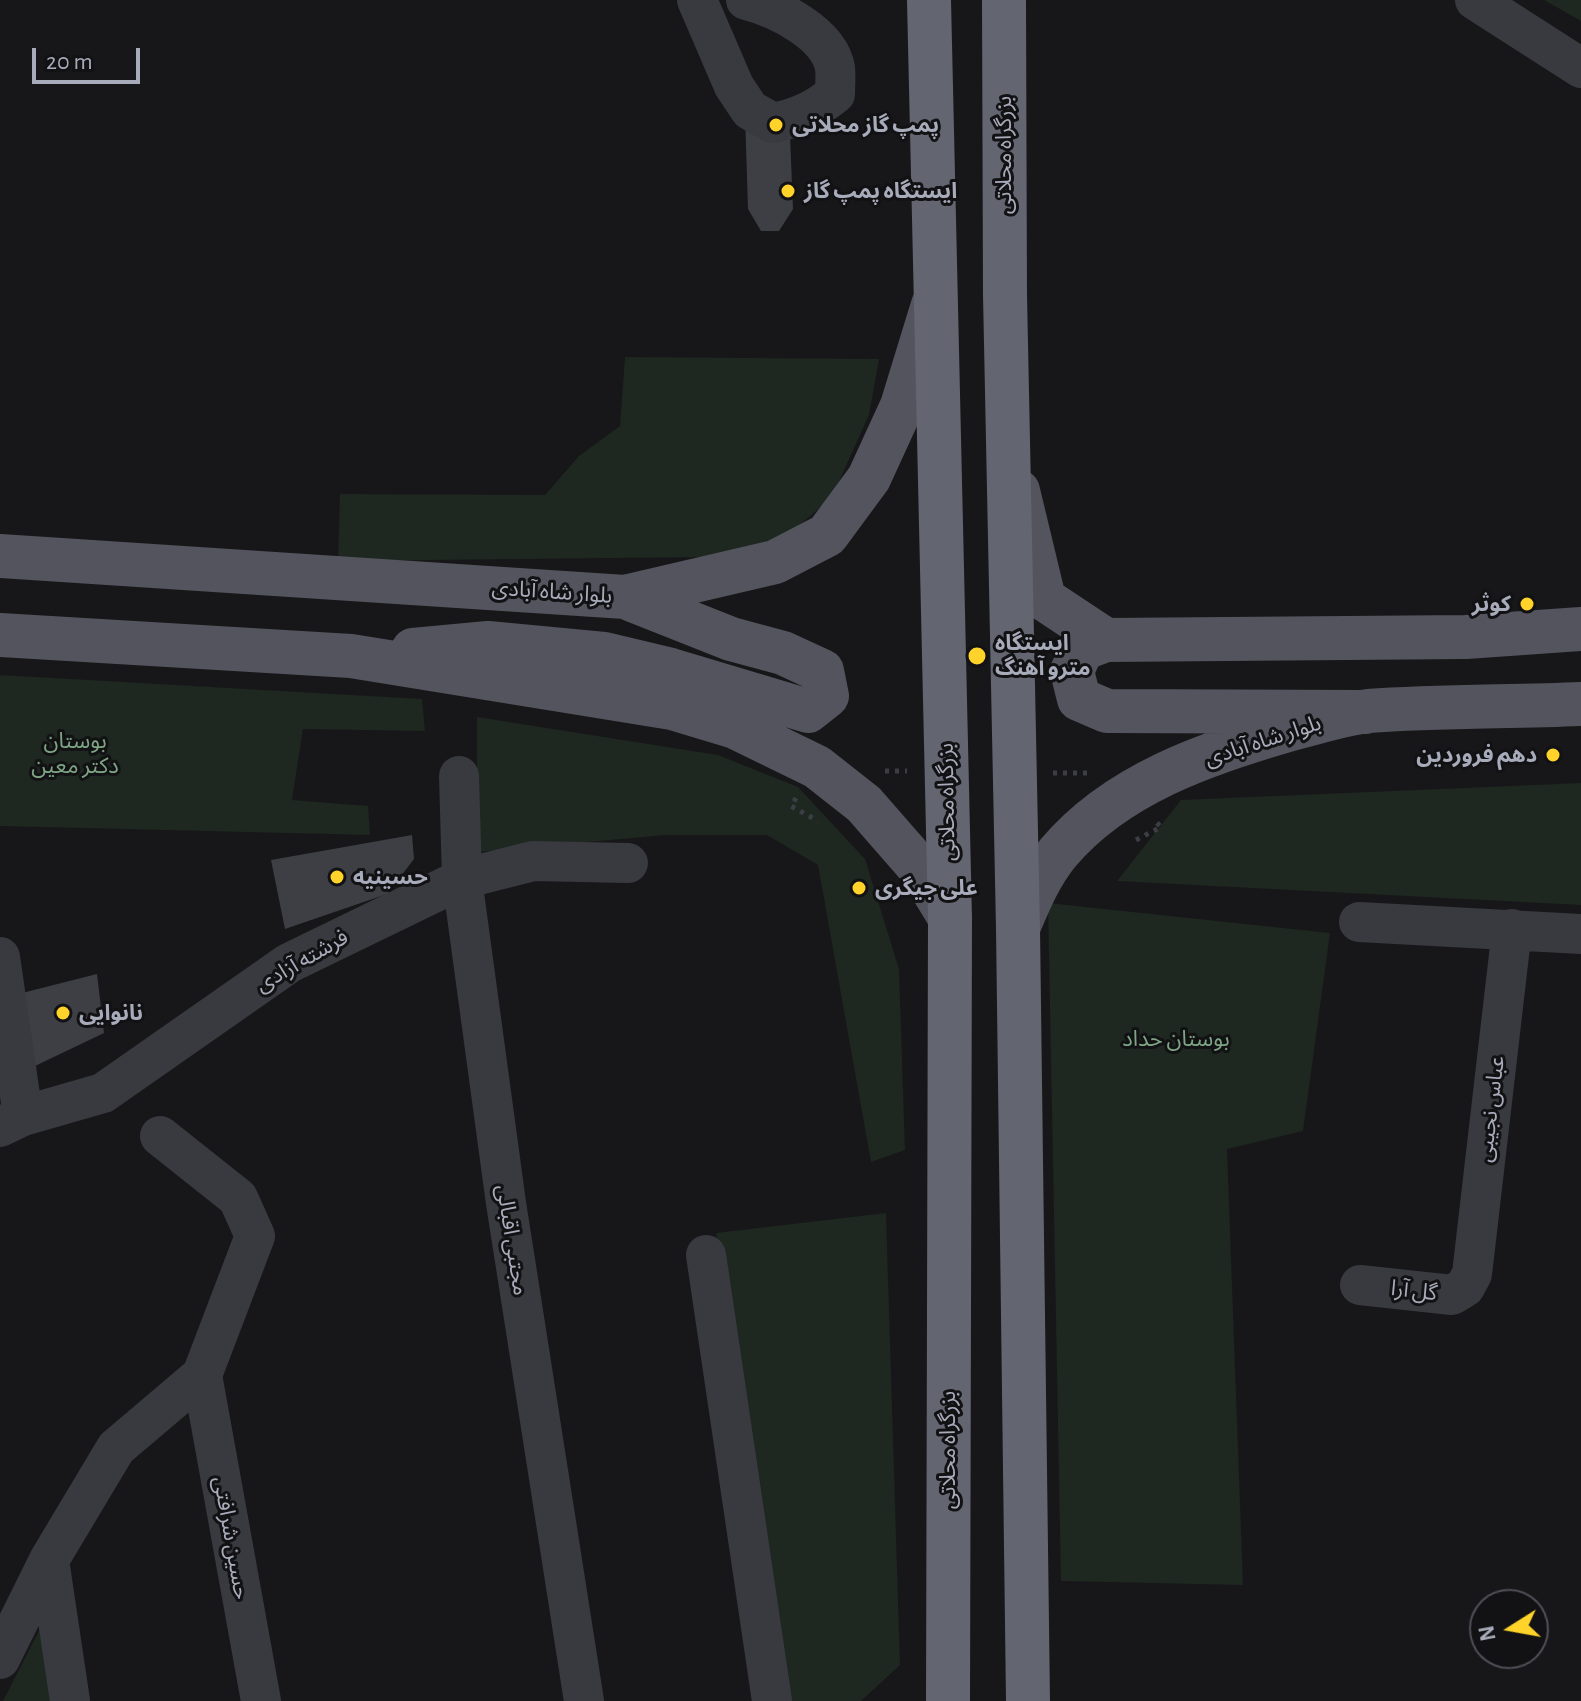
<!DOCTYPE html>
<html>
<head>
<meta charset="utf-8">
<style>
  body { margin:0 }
  #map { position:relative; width:1581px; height:1701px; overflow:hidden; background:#171719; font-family:"Alegreya Sans",sans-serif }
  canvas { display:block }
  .north { position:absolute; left:1469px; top:1589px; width:80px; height:80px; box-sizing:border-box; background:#121214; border:2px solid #4e4f56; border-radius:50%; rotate:259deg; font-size:22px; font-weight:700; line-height:32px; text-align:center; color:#a8abba }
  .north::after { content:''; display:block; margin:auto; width:28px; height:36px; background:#ffd329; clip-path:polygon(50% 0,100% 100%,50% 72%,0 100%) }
  .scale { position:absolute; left:32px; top:48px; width:108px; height:36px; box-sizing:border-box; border:4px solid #a8abba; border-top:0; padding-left:10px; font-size:24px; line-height:28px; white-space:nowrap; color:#a8abba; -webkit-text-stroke:6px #121214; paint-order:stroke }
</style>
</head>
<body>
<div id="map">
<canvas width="1581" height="1701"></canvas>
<div class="north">N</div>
<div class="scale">20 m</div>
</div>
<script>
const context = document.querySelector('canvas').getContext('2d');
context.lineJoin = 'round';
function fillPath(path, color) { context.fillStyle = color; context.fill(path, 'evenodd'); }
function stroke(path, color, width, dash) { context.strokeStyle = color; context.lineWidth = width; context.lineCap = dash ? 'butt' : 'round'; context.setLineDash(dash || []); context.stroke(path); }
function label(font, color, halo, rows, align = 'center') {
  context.font = font + ' "Alegreya Sans","Noto Sans Arabic",sans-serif'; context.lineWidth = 6; context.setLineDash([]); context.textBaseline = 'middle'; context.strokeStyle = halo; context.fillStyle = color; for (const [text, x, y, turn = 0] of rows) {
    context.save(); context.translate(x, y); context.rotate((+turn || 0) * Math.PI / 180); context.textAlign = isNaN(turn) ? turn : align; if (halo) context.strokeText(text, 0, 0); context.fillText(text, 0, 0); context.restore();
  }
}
const green = new Path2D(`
  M1544 0H1581V21Z
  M625 357 879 359 869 415 832 497 778 544 705 557 338 561 340 494 545 495 579 456 620 426Z
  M0 675 422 699 425 731 303 729 292 800 368 806 370 835 0 826Z
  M477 717 718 755 798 787 865 859 899 969 905 1150 871 1162 818 865 767 835H666L477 852Z
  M1581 783V905L1117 881 1181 800Z
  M1048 903 1330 933 1303 1131 1227 1149 1243 1585 1061 1581Z
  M886 1213 900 1665 861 1701H787L716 1233Z
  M42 1625 54 1701H3Z`);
const building = new Path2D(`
  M789 111 793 209 779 231H761L748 209 745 114Z
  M412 835 414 859 387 894 285 929 271 860Z
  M97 974 104 1033 35 1066 22 993Z`);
const path = new Path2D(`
  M885 771H907
  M1053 773H1087
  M796 798 791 806 818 821
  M1136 840 1161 827 1156 822`);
const minor = new Path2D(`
  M697 0 734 86 750 110 773 123C798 118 815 110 835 94 835 85 836 76 835 68 829 33 777 8 746 0
  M1475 0 1581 68
  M459 776 462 879 506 1203 584 1701
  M1359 922 1581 934
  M0 957 23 1116
  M0 1127 23 1116 103 1093 289 963 462 879 533 861 628 863
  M706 1255 772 1701
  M1360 1285 1452 1295 1465 1287 1472 1274 1512 929
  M202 1375 261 1701
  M49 1560 70 1701
  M0 1659 49 1560 116 1448 202 1375 255 1236 238 1198 160 1136`);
const major = new Path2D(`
  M1018 491 1044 599 1106 640
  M0 556 625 597 775 562 827 535 869 478 902 406 933 305
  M0 635 351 656 672 708 735 727 817 767 864 804 919 867 950 918
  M413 650 488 643 604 654 671 670 808 711 827 696 822 671 783 653 731 639 625 597
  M1366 712 1107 711 1079 699 1072 671 1082 649 1106 640 1466 637 1581 629
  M1018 928C1029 902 1040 875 1058 853 1116 784 1207 753 1291 729 1316 723 1343 714 1368 711 1438 706 1510 707 1581 704`);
const highway = new Path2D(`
  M929 0 950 918 948 1701
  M1004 0 1005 295 1018 928 1028 1701`);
const markers = [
  [776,125,8,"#ffd329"],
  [788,191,8,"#ffd329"],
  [1527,604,8,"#ffd329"],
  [977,656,10,"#ffd329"],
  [1553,755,8,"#ffd329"],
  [337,877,8,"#ffd329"],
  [859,888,8,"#ffd329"],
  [63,1013,8,"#ffd329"]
];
const poiNames = [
  ["پمپ گاز محلاتی",792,125],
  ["ایستگاه پمپ گاز",804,191],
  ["کوثر",1511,604,"right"],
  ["ایستگاه",995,643],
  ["مترو آهنگ",995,668],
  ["دهم فروردین",1537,755,"right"],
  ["حسینیه",353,877],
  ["علی جیگری",875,888],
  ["نانوایی",79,1013]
];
const streetNames = [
  ["بزرگراه محلاتی",1004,155,-90],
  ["بلوار شاه آبادی",552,592,4],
  ["بلوار شاه آبادی",1263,741,-18],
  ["بزرگراه محلاتی",947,802,-91],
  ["فرشته آزادی",302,961,-30],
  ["عباس نجیبی",1491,1109,-83],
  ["مجتبی اقبالی",512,1240,81],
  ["گل آرا",1414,1291,7],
  ["بزرگراه محلاتی",948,1450,-90],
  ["حسین شرافتی",231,1538,80]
];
const parkNames = [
  ["بوستان",75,741],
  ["دکتر معین",75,766],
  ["بوستان حداد",1176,1039]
];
fillPath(green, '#1e2720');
fillPath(building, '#3e3f44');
stroke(path, '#3d3e45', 5, [4, 6]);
stroke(minor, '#393a40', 40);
stroke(major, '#53545d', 44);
stroke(highway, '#636570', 44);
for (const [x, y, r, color] of markers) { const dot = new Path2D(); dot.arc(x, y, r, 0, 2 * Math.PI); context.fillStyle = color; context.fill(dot); stroke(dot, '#121214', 3); }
label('bold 22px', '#a8abba', '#121214', poiNames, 'left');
label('22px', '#a8abba', '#121214', streetNames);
label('22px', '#7ea685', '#121214', parkNames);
</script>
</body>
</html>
